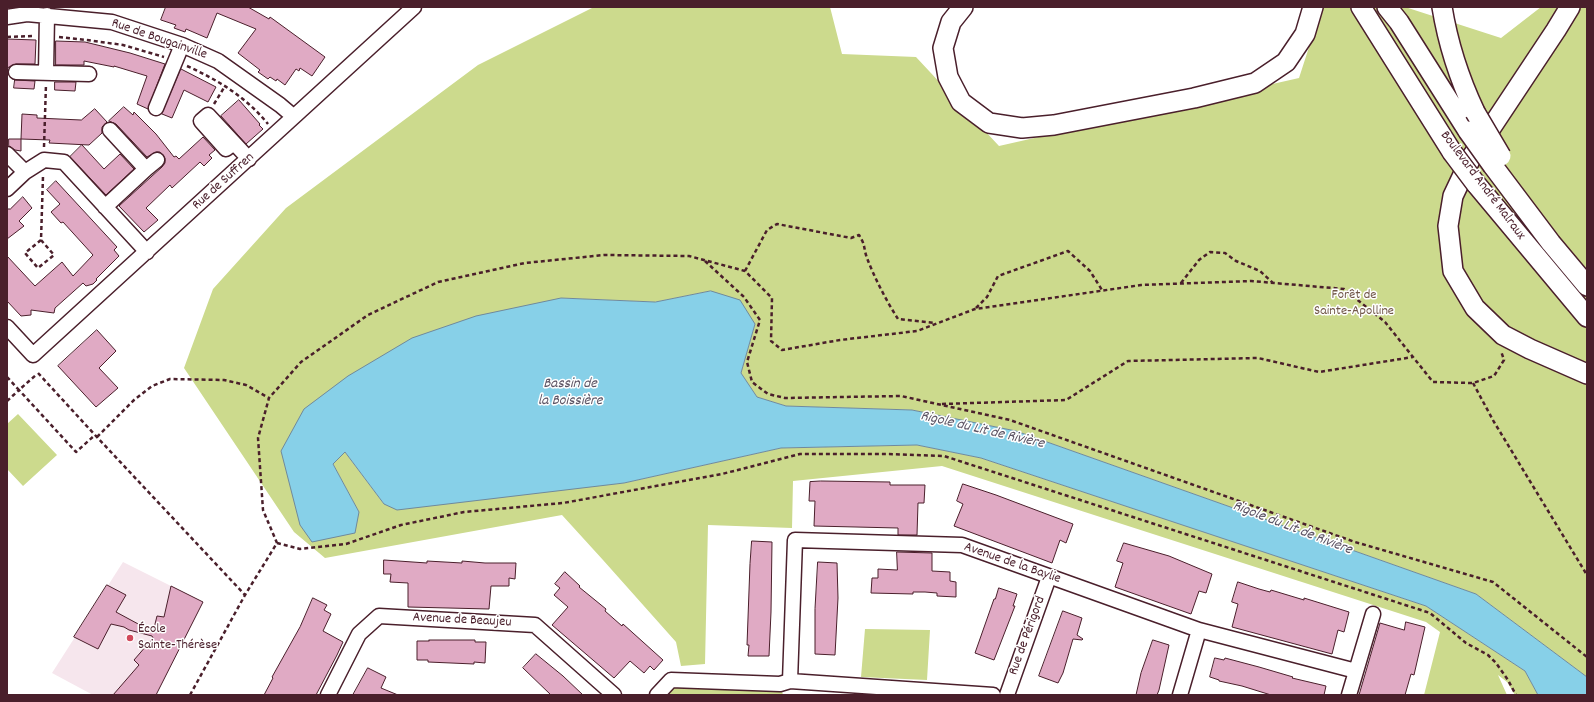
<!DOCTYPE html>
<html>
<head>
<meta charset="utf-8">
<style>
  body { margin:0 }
  #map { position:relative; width:1594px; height:702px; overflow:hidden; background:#fff; font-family:Dekko,sans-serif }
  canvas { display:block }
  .frame { position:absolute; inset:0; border:8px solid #4a1f2b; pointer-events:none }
</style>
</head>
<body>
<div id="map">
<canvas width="1594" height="702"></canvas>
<div class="frame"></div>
</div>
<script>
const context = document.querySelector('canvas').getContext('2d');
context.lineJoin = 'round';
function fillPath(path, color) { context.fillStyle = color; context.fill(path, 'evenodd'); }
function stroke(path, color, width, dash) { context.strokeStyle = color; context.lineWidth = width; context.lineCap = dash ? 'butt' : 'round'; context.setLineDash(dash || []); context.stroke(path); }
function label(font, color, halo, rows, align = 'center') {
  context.font = font + ' Dekko,sans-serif'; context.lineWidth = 3; context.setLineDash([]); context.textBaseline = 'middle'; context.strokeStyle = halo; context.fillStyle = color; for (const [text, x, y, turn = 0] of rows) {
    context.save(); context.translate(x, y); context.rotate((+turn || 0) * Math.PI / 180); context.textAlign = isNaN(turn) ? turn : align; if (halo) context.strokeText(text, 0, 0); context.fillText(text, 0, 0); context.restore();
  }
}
const built = new Path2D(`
  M123 562 203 602 156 695H93L52 673Z`);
const green = new Path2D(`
  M594 7H830L842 54 916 57 999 146 1299 78 1322 7H1405L1501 38 1541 7H1587V677L1476 594 1016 431 912 410 786 406 757 397 741 373 755 324 711 291 655 302 561 298 281 451 359 512 333 464 345 452 384 504 624 483 781 448 917 445 981 458 1426 606 1525 671 1538 695H1515L1507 682 1498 675 1507 695H1424L1440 632 1426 622 942 466 793 481 792 528 708 525 705 664 681 666 676 642 603 560 562 515 325 558 294 532 184 368 213 289 286 208 478 65Z
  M18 414 57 455 23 486 7 469V424Z
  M865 629 930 630 927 680 861 677Z
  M679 686 781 688 783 695H665L670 690Z`);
const water = new Path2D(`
  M711 291 740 300 755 324 741 373 757 397 786 406 912 410 1016 431 1476 594 1587 677V695H1538L1525 671 1426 606 981 458 917 445 781 448 624 483 397 510 384 504 345 452 333 464 359 512 355 533 312 542 300 525 281 451 304 409 348 376 412 338 476 316 561 298 655 302Z`);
const building = new Path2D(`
  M166 7H248L269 19 270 17 325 57 312 76 300 68 299 71 296 69 285 85 277 79 276 81 270 77 268 79 258 72 260 70 238 53 256 29 217 13 207 38 186 29 185 32 174 28 176 25 161 20Z
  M7 39 36 40 35 64H16L7 68Z
  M56 41 85 42 130 53 165 64 148 109 137 104 147 76 114 66V67L84 61V65H56Z
  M181 69 216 87 208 102 184 90 172 118 162 114Z
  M15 80 35 81 34 89 14 88Z
  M55 82H76L75 91 55 90Z
  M239 100 260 124 259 125 263 129 246 144 221 116Z
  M124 107 133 115 134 112 156 134 174 157 176 156 179 159 203 137 215 150 209 155 212 158 204 166 200 162 172 188 170 185 146 208 158 220 144 232 119 206 162 167 165 163V158L160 152H156L147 157 116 124 109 121Z
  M95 109 107 122 102 127V133L89 145 49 143 50 140 21 139 22 114 37 115V118L81 120Z
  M9 139H21V151L15 150 9 146Z
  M82 145 104 169 120 154 134 169 106 195 70 157Z
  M56 181 117 247 114 250 119 256 96 279 97 280 93 284 86 286 83 283 55 308 54 313 31 310V315L21 316 7 301V256L35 286 62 262 73 276 93 255 63 222 61 223 51 212 60 204 47 190Z
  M23 197 32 208 19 221 24 226 7 239V209H10Z
  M97 330 116 351 99 368 118 388 96 407 58 366Z
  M821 481 890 482V485H925L924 503H918L917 535H898V528L814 526 815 501H809L810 482Z
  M963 484 996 495 1073 524 1066 543 1060 540 1052 563 954 526 963 504 957 501Z
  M752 541 772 542 771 612 769 656H748L749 645H747L750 564Z
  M1124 543 1169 556 1212 574 1206 593 1199 591 1191 614 1115 587 1123 563 1117 561Z
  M897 552 932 553V571L950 572V581L956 582V597L937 596V593L925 592H913V594L871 593 872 578H878V569L897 570Z
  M384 560 427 563V561L462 563V561L485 563H516L515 579 509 578V586H491L489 609 408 607V583L390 582 391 574H384Z
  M818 562 837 563 838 598 835 655 815 654V609Z
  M565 572 580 586 579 587 606 609 605 611 622 626 623 624 663 660 654 670 650 666 644 673 630 661 614 678 552 625 568 607 554 595 560 588 555 584Z
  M1238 582 1259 589 1270 592 1271 590 1304 600V598L1349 612 1344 632 1338 630 1332 654 1232 627 1238 604 1232 602Z
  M107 585 126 595 116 612 153 632 157 616 164 617 171 586 203 602 156 695H113L139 665 134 660 153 638 152 636 129 630 124 627 111 624 98 649 74 637Z
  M999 588 1017 594 1013 606H1015L994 660 975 653 994 599H995Z
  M313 598 327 605 324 610 331 614 323 631 343 642 337 655 316 695H264L273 678 272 677 300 627Z
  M1063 611 1082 618 1077 635 1083 639 1082 640 1073 639 1063 673 1058 683 1039 676Z
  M1406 622 1425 627 1414 675 1411 674 1405 695H1359L1380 623 1404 630Z
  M429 640H475V642H486L485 663 474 662V664L428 662V660H417V641H429Z
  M1153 640 1169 645 1159 690 1157 695H1136L1141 673Z
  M536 654 563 676 583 695H551L523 668Z
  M1215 658 1224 660 1225 658 1259 667 1293 677 1292 678 1326 686 1324 695H1271L1242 686 1219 681V680L1210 677Z
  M368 668 386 677 381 688 398 695H353Z`);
const path = new Path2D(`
  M7 37 34 36
  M59 37 87 40 123 45 164 57
  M187 66C218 80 246 97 268 124
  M214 104 225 86
  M44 147 46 84
  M41 240 25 253 38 268 54 255 41 240 43 176
  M705 261 744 297 760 320 747 362 752 382 768 394 785 398 901 396 1010 420 1355 542 1493 582 1587 657
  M745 271 767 230 777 224 851 238 859 235C866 246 863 247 867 258 874 277 887 302 898 319L935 323
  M1181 283 1199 260 1210 252 1225 253 1236 261 1260 271 1273 283
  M976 308 987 297 998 276 1068 251 1090 271 1102 290
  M38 373 95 435
  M7 377 19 390 36 375
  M1473 383 1494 422 1587 575
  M7 401 19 390 76 452 95 435 245 595
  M942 404 1066 400 1128 361 1258 358 1319 372 1413 357
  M97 437 134 400 152 386 170 379 224 380 246 385 269 398
  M277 543 300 549 346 544 401 525 464 512 563 503 722 474 800 454H889L944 456 1430 613 1466 643 1488 655 1496 663 1508 680 1516 695
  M190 695 245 595 277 543 263 510 258 438 269 398 301 362 368 315 438 282 525 263 604 255 689 256 745 271 772 298 771 341 782 350 840 340 917 331 975 309 1141 285 1251 281 1344 289 1385 322 1433 382 1473 383 1494 376 1504 360 1501 351`);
const street = new Path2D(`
  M7 17 27 14 112 22 182 45 218 61 280 105 293 116
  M16 72 89 74
  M46 73 47 15
  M156 108 182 45
  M234 143 226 149 201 121 208 115 249 159
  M7 154 25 172
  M146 169 157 160
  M7 189 25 172 44 160 64 162 147 252
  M105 207 146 169 110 130
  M7 327 33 355 414 7
  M790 681 795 540 962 545 1199 630 1356 671
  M328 695 359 634 379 616 535 625 614 695
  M657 695 671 680 780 684 790 681 993 695
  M1007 695 1049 577
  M1180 695 1199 630
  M1349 695 1373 614`);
const secondary = new Path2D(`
  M963 7 951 22 943 48 948 77 961 102 989 123 1022 128 1054 125 1194 98 1255 83 1286 62 1305 34 1313 7
  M1361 7 1452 152
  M1387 7 1399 22 1468 131
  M1442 7C1448 44 1459 78 1475 112
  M1570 7 1556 30 1471 158 1453 196 1448 226 1453 271 1475 308 1503 335 1530 349 1587 374
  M1493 166 1551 243 1587 286
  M1476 184 1587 317`);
const secondaryBridge = new Path2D(`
  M1475 112 1501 156
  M1468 131 1493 166
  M1452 152 1476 184`);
const markers = [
  [130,638,4,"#d1495b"]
];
const streetNames = [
  ["Rue de Bougainville",159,40,19],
  ["Rue de Suffren",224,182,-42],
  ["Boulevard André Malraux",1482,186,53],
  ["Avenue de la Baylie",1012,564,19],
  ["Avenue de Beaujeu",462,621,3],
  ["Rue de Périgord",1028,636,-70]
];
const parkNames = [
  ["Forêt de",1354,296],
  ["Sainte-Apolline",1354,312]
];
const poiNames = [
  ["École",138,630],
  ["Sainte-Thérèse",138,646]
];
const waterNames = [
  ["Bassin de",570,385],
  ["la Boissière",570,402],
  ["Rigole du Lit de Rivière",982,431,13],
  ["Rigole du Lit de Rivière",1292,529,21]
];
fillPath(built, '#f6e6ed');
fillPath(green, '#ccda8d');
fillPath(water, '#87d0e8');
stroke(water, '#6f899c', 1);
fillPath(building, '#e0aac4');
stroke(building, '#4a1f2b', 1);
stroke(street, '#4a1f2b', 17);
stroke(secondary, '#4a1f2b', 22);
stroke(path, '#4a1f2b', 2.5, [4, 3]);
stroke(street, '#fff', 14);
stroke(secondary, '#fff', 19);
stroke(secondaryBridge, '#4a1f2b', 22, []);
stroke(secondaryBridge, '#fff', 19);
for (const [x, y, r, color] of markers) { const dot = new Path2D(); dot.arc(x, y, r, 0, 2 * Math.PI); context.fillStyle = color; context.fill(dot); stroke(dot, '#fff', 1.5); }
label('14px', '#4a1f2b', '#fff', streetNames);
label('14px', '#715748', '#fff', parkNames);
label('14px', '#4a1f2b', '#fff', poiNames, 'left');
label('italic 15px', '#5c5464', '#fff', waterNames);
</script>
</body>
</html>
